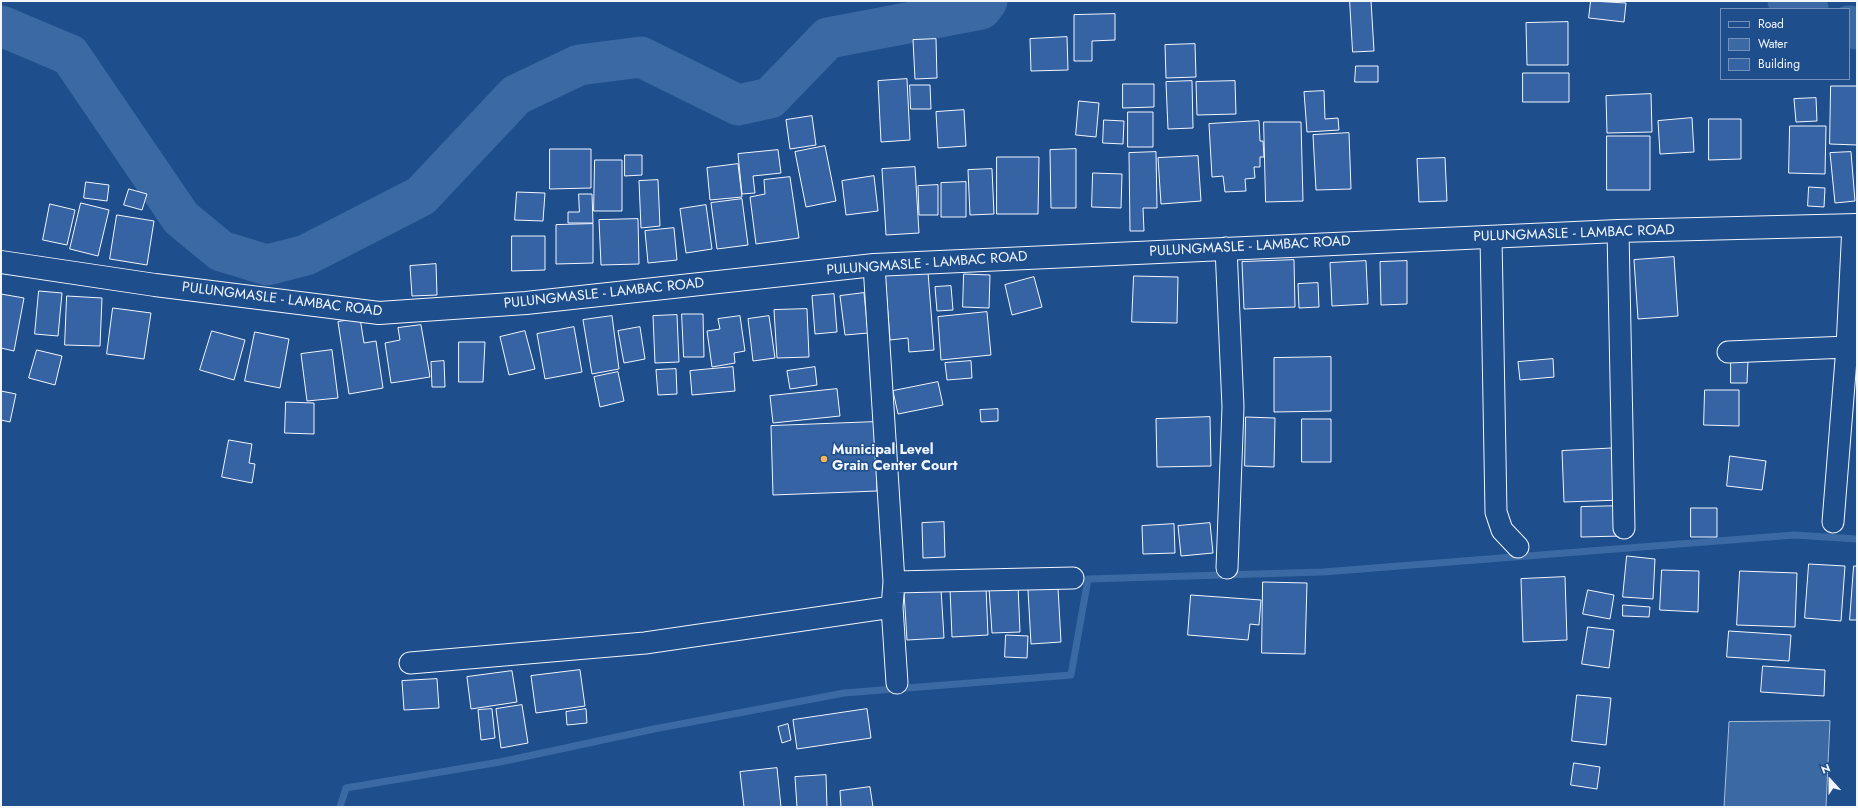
<!DOCTYPE html>
<html>
<head>
<meta charset="utf-8">
<style>
  body { margin:0 }
  #map { position:relative; width:1858px; height:808px; overflow:hidden; background:#1f4e8c; font-family:Jost,sans-serif }
  canvas { display:block }
  .frame { position:absolute; inset:0; border:2px solid #f2f6ff; pointer-events:none }
  .legend { position:absolute; left:1720px; top:8px; width:130px; height:72px; box-sizing:border-box; background:#1f4e8c; border:1px solid #7391ba; margin:0; padding:5px 7px; list-style:none; font-size:12px; color:#f2f6ff }
  .legend li { display:flex; align-items:center; gap:8px; height:20px }
  .legend b { width:20px; border:1px solid #7391ba }
  .north { position:absolute; left:1810px; top:760px; width:40px; height:40px; -webkit-text-stroke:3px #1f4e8c; paint-order:stroke; rotate:339deg; font-size:11px; font-weight:700; line-height:16px; text-align:center; color:#f2f6ff }
  .north::after { content:''; display:block; margin:auto; width:14px; height:18px; background:#f2f6ff; clip-path:polygon(50% 0,100% 100%,50% 72%,0 100%) }
</style>
</head>
<body>
<div id="map">
<canvas width="1858" height="808"></canvas>
<div class="frame"></div>
<ul class="legend">
<li><b style="height:5px;background:#1f4e8c"></b>Road</li>
<li><b style="height:11px;background:#3b69a3"></b>Water</li>
<li><b style="height:11px;background:#3563a3"></b>Building</li>
</ul>
<div class="north">N</div>
</div>
<script>
const context = document.querySelector('canvas').getContext('2d');
context.lineJoin = 'round';
function fillPath(path, color) { context.fillStyle = color; context.fill(path, 'evenodd'); }
function stroke(path, color, width, dash) { context.strokeStyle = color; context.lineWidth = width; context.lineCap = dash ? 'butt' : 'round'; context.setLineDash(dash || []); context.stroke(path); }
function label(font, color, halo, rows, align = 'center') {
  context.font = font + ' Jost,sans-serif'; context.lineWidth = 3; context.setLineDash([]); context.textBaseline = 'middle'; context.strokeStyle = halo; context.fillStyle = color; for (const [text, x, y, turn = 0] of rows) {
    context.save(); context.translate(x, y); context.rotate((+turn || 0) * Math.PI / 180); context.textAlign = isNaN(turn) ? turn : align; if (halo) context.strokeText(text, 0, 0); context.fillText(text, 0, 0); context.restore();
  }
}
const water = new Path2D(`
  M1830 721 1826 807H1724L1729 722Z`);
const stream = new Path2D(`
  M340 807 346 788 500 762 654 729 844 693 1071 675 1088 579 1323 572 1794 535 1857 539`);
const river = new Path2D(`
  M1788 1 1808 9
  M1 26 70 55 181 218 221 251 267 265 306 255 421 196 516 95 579 65 641 57 738 105 770 98 828 38 981 9 987 1
  M1849 26 1857 29`);
const building = new Path2D(`
  M1350 1H1371L1374 51 1353 52Z
  M1591 1 1626 3 1624 22 1589 18Z
  M1115 14V40L1092 41V61H1074V15Z
  M1568 22V65H1527L1526 23Z
  M1067 37 1068 70 1031 71 1030 39Z
  M936 39 937 78 915 79 913 40Z
  M1195 44 1196 77 1166 78 1165 45Z
  M1356 66H1378V82H1355Z
  M1523 73H1569V102H1523Z
  M907 79 910 140 881 142 878 81Z
  M1192 81 1193 128 1168 129 1166 82Z
  M1235 81 1236 114 1197 115 1196 82Z
  M1123 84H1154V107L1123 108Z
  M910 85H930L931 109H911Z
  M1831 86H1857V145L1830 144Z
  M1324 91 1325 119 1338 118 1339 130 1307 132 1304 92Z
  M1651 94 1652 132 1607 133 1606 96Z
  M1816 98 1817 121 1796 122 1794 99Z
  M1079 101 1099 103 1096 137 1076 135Z
  M964 110 966 146 938 148 936 112Z
  M1128 112H1153V147H1128Z
  M812 116 816 145 790 149 786 120Z
  M1692 118 1694 152 1660 154 1658 121Z
  M1709 119H1741V159L1709 160Z
  M1104 120 1124 121 1123 144 1103 143Z
  M1259 121 1260 141H1263L1264 157H1260V167H1254L1255 178 1245 179 1246 191 1225 192 1223 176 1212 177 1209 124Z
  M1264 122H1301L1303 201 1266 202Z
  M1790 126H1826L1825 174 1789 173Z
  M1349 133 1351 189 1316 190 1313 135Z
  M1607 136H1650V190H1607Z
  M825 146 836 201 806 207 795 152Z
  M550 149H591V188L550 189Z
  M1076 149V208H1051L1050 150Z
  M778 150 781 173 753 176 755 193 742 194 738 154Z
  M1156 152 1157 208H1143L1144 231H1130L1129 153Z
  M1851 152 1855 201 1835 203 1830 153Z
  M625 155H642V175L625 176Z
  M1198 156 1201 201 1161 204 1158 158Z
  M997 157H1039L1038 214H997Z
  M1445 158 1447 201 1419 202 1417 159Z
  M595 160H622V211H594Z
  M738 164 742 197 710 200 707 168Z
  M915 167 919 233 886 235 882 169Z
  M992 169 994 214 970 215 968 170Z
  M1093 173 1122 174 1121 208 1092 207Z
  M874 176 878 211 846 215 842 181Z
  M790 177 799 238 756 244 750 197 765 194 764 180Z
  M658 180 660 226 641 228 639 181Z
  M86 182 109 185 107 201 84 198Z
  M966 182V217H941V183Z
  M938 185V215H919L918 186Z
  M1809 187 1825 188 1824 207 1808 206Z
  M129 189 147 194 142 210 124 205Z
  M517 192 545 193 543 221 515 220Z
  M579 194H592L593 223H568V212H579Z
  M742 199 748 245 717 249 711 203Z
  M81 203 109 210 98 256 70 249Z
  M50 204 75 210 67 245 43 240Z
  M706 205 712 249 686 253 680 209Z
  M117 215 154 221 147 265 110 259Z
  M638 219 639 264 601 265 599 220Z
  M593 224V263L556 264V225Z
  M674 228 677 260 648 263 645 231Z
  M512 236H545V270L512 271Z
  M1674 257 1678 316 1638 319 1634 260Z
  M1294 260 1295 307 1244 309 1242 262Z
  M1366 261 1368 304 1332 306 1330 263Z
  M1407 261V304L1381 305 1380 262Z
  M436 264 437 295 412 296 410 266Z
  M928 272 934 350 909 352 908 338 890 340 885 275Z
  M964 274 990 275 989 308 963 307Z
  M1134 276 1178 277 1177 323 1132 322Z
  M1034 277 1042 307 1012 315 1005 285Z
  M1318 283 1319 307 1299 308 1298 284Z
  M951 286 953 310 937 311 935 287Z
  M39 291 62 293 58 336 35 334Z
  M864 293 868 333 845 335 840 296Z
  M1 294 24 298 14 351 1 348Z
  M834 294 837 332 815 334 812 296Z
  M67 296 102 298 100 346 65 345Z
  M113 308 151 313 144 359 107 354Z
  M807 309 809 357 777 358 774 310Z
  M987 312 991 355 941 360 938 317Z
  M682 314H703L704 357H684Z
  M677 315 679 362 655 363 653 316Z
  M612 316 619 369 592 374 583 320Z
  M740 316 745 351 734 353 735 363 712 367 707 331 720 329 718 319Z
  M769 316 775 358 753 361 748 319Z
  M360 318 364 343 376 341 383 388 349 394 338 322Z
  M421 325 430 377 391 383 385 343 400 340 398 328Z
  M574 327 582 372 545 379 537 334Z
  M640 327 645 359 624 363 618 331Z
  M212 331 245 340 234 380 200 370Z
  M525 331 535 369 509 375 500 337Z
  M255 332 289 339 280 388 245 381Z
  M459 342H485L483 382H459Z
  M37 350 62 356 55 385 29 378Z
  M332 350 338 398 307 401 301 354Z
  M1331 357V411L1274 412V358Z
  M1553 359 1554 377 1520 380 1518 362Z
  M1731 359 1748 360 1747 383H1731Z
  M444 361 445 387H432L431 362Z
  M971 361 972 378 947 380 945 363Z
  M733 367 735 391 692 395 690 371Z
  M815 367 817 385 790 389 787 371Z
  M676 369 677 394 658 395 656 370Z
  M618 372 624 401 600 407 594 377Z
  M938 382 943 405 898 414 893 391Z
  M837 389 840 416 773 423 770 396Z
  M1705 390H1739V426L1704 425Z
  M1 391 16 394 10 422 1 420Z
  M286 402 314 403V434L285 433Z
  M998 409V421L981 422 980 410Z
  M1210 417 1211 466 1157 467 1156 419Z
  M1246 417 1275 418 1274 467 1245 466Z
  M1302 419H1331V462H1302Z
  M875 422 877 491 773 495 771 426Z
  M229 440 252 444 249 463 255 464 252 483 222 477Z
  M1619 448 1621 500 1564 502 1562 451Z
  M1730 456 1766 461 1762 490 1727 486Z
  M1621 506 1622 536 1581 537V507Z
  M1691 508H1717V537H1691Z
  M944 522 945 557 923 558 922 523Z
  M1210 523 1213 553 1181 556 1178 526Z
  M1174 524 1175 553 1143 554 1142 526Z
  M1627 556 1655 559 1653 599 1623 597Z
  M1809 564 1845 566 1841 621 1805 618Z
  M1854 566H1857V620H1850Z
  M1662 570 1699 571 1698 612 1660 610Z
  M1740 571 1797 573 1795 627 1737 625Z
  M1565 577 1567 640 1523 642 1521 579Z
  M1263 582 1307 583 1305 654 1262 653Z
  M1018 586 1020 632 992 633 989 588Z
  M986 587 988 635 952 637 950 589Z
  M1058 588 1061 642 1031 644 1028 590Z
  M941 589 944 638 907 640 904 592Z
  M1588 590 1614 595 1610 619 1583 614Z
  M1191 595 1261 600 1259 625 1250 624 1248 640 1188 635Z
  M1623 605 1650 607 1649 617 1623 616Z
  M1588 627 1614 630 1609 668 1582 664Z
  M1729 631 1791 635 1789 661 1727 657Z
  M1006 635 1028 636 1027 658 1005 657Z
  M1763 666 1825 670 1824 696 1761 692Z
  M580 670 585 706 536 713 531 676Z
  M512 671 517 702 471 709 467 677Z
  M437 679 439 708 404 710 402 681Z
  M1577 695 1611 698 1606 745 1572 741Z
  M522 705 528 743 501 748 496 709Z
  M492 709 495 738 481 740 478 710Z
  M586 709 587 723 567 725 566 712Z
  M867 709 871 738 797 749 793 720Z
  M788 724 791 740 782 743 778 727Z
  M1574 763 1600 767 1597 789 1571 785Z
  M777 768 781 807H744L740 772Z
  M826 775 827 807H797L795 777Z
  M870 787 873 807H841L840 791Z`);
const minor = new Path2D(`
  M1618 231 1624 528
  M1491 237 1496 512 1502 530 1518 547
  M1226 248 1233 407 1227 568
  M874 265 894 582 892 607 897 683
  M1728 352 1847 347
  M1833 522 1847 347 1853 225
  M894 582 1073 578
  M410 663 645 643 892 607`);
const tertiary = new Path2D(`
  M1 262 155 285 379 313 526 303 874 265 1618 231 1857 225`);
const markers = [
  [824,459,4,"#ffb74d"]
];
const streetNames = [
  ["PULUNGMASLE - LAMBAC ROAD",1574,234,-2],
  ["PULUNGMASLE - LAMBAC ROAD",1250,247,-3],
  ["PULUNGMASLE - LAMBAC ROAD",927,264,-4],
  ["PULUNGMASLE - LAMBAC ROAD",604,294,-6],
  ["PULUNGMASLE - LAMBAC ROAD",282,300,7]
];
const poiNames = [
  ["Municipal Level",832,451],
  ["Grain Center Court",832,467]
];
fillPath(water, '#3b69a3');
stroke(water, '#a8bbd7', 1);
stroke(stream, '#3b69a3', 7);
stroke(river, '#3b69a3', 41);
fillPath(building, '#3563a3');
stroke(building, '#f2f6ff', 1);
stroke(minor, '#f2f6ff', 23);
stroke(tertiary, '#f2f6ff', 24);
stroke(minor, '#1f4e8c', 21);
stroke(tertiary, '#1f4e8c', 22);
for (const [x, y, r, color] of markers) { const dot = new Path2D(); dot.arc(x, y, r, 0, 2 * Math.PI); context.fillStyle = color; context.fill(dot); stroke(dot, '#1f4e8c', 1.5); }
label('14px', '#f2f6ff', '#1f4e8c', streetNames);
label('bold 14px', '#f2f6ff', '#1f4e8c', poiNames, 'left');
</script>
</body>
</html>
